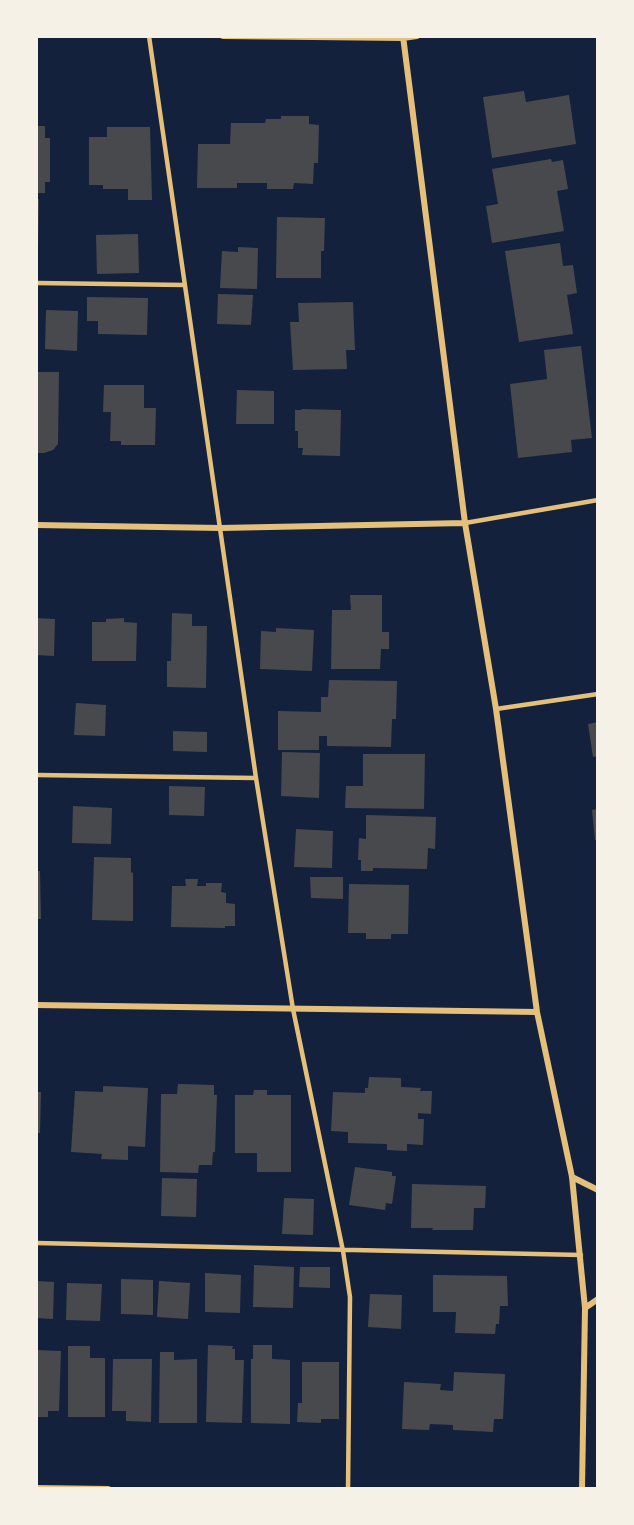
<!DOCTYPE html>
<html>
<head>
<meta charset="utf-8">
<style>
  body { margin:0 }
  #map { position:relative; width:634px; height:1525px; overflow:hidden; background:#14213d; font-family:Ubuntu,sans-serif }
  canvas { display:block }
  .frame { position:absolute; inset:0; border:38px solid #f6f1e7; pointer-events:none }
</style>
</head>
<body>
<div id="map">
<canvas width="634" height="1525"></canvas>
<div class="frame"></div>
</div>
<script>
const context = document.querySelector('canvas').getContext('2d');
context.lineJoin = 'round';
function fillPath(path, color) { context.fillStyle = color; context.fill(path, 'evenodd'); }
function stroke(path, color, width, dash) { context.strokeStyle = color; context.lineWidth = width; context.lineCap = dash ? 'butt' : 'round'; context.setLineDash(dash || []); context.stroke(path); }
const building = new Path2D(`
  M524 91 526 102 569 95 576 144 492 158 483 97Z
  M281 116H309V124L319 125 318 163H314L313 184 294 183 293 189H267V183H237V188H197L198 144H230L231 123H265L266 119H281Z
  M36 126H45V138H50V182H45V193H36Z
  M107 127H150L152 200H128V189H103V185H89V137H107Z
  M551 159 552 162 563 160 568 189 557 191 564 231 492 243 486 206 498 204 492 169Z
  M36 199H39L38 250H36Z
  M277 217 325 218 324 251H321V278H276Z
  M138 234 139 273 97 274 96 235Z
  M560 243 563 266 573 265 577 293 567 295 573 334 519 342 505 251Z
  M238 247 258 248 257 289 220 288 222 251 238 252Z
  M218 294 253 295 251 325 217 324Z
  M87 297 148 298 147 335 98 334V321H87Z
  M353 302 355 350H346L347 369 293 370 290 322H299L298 303Z
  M46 310 78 311 77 351 45 349Z
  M581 346 592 438 571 440 572 452 518 458 510 384 547 379 544 350Z
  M36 372H59L58 444 53 450 44 453H36Z
  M104 385H144V408H156L155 445H121V441H110L111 412H103Z
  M237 390 274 391V424H236Z
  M302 409 341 410 340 456 302 455 303 448H298V431H295V410H301Z
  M350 595H382V632H389V649H381L380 669H331L332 610H351Z
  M172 613 192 614V626H207L206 688 167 687V661H171Z
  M36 618 55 619 54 656 36 655Z
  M124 618V622L137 623 136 661H92V622H106V619Z
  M276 628 314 630 312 671 260 669 261 631 276 632Z
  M329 680 397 681 396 719H392L391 747 327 746V736H319V750H278V711L321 712V697H328Z
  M76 703 106 705 105 736 74 735Z
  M598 722V756L593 757 588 724Z
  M173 731 207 732V752L173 751Z
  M282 752 320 753 319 798 281 796Z
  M363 754H425L424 809 345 808 346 786H363Z
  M169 786 205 787 204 816 169 815Z
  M73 806 112 808 111 844 72 843Z
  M598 809V839L595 840 592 810Z
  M366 815 436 817 435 849 428 848 427 869 373 868V871H361V860H358L359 838 366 839Z
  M296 829 333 831 332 868 294 867Z
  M94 857 131 858V872L133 873V921L92 920Z
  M36 871H40L41 919H36Z
  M310 877H343V899L311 898Z
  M185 879H198L197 886H206V883H222L221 892 226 893V903L235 904V926H225V928L171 927 172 886H186Z
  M349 884 409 885 408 934H391V939H366V933H348Z
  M369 1077 401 1078V1087L421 1088 420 1091H432L431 1114 418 1113V1119H424L423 1145 407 1144V1151L387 1150V1144L348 1143V1132L331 1131 333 1092 365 1093V1088H368Z
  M178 1084 214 1085V1095H217L215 1152H213L212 1165H199L198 1173 160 1172 161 1094H177Z
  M103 1086 148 1088 145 1147 128 1146V1160L101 1159 102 1154 71 1152 75 1091 103 1092Z
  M254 1090H267V1095H291V1172H257V1153H235V1095H253Z
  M36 1092H41L40 1133H36Z
  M355 1167 392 1172V1176H396L392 1204 386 1203 385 1210 349 1205Z
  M162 1178 197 1179 196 1217 161 1216Z
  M412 1184 486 1186 485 1208H474L473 1230H432L433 1228H411Z
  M284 1198 314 1199 313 1235 282 1234Z
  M254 1265 294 1267 293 1308 253 1307Z
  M300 1267H330V1288L299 1287Z
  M205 1273 241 1275 240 1313 205 1312Z
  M433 1275 507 1276 508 1306H500L499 1324H496L495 1334 455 1333 456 1312H433Z
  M121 1279 153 1280V1315L121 1314Z
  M36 1281 54 1282 53 1319 36 1318Z
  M159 1281 190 1283 188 1319 157 1317Z
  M67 1283 102 1284 100 1321 66 1320Z
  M370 1294 402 1295 401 1329 368 1327Z
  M208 1345 233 1346 232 1349H235V1360H244L242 1423 206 1422Z
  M253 1345H272V1359L290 1360V1424L251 1423V1359H253Z
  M68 1346H90V1358H105V1417H68Z
  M36 1350 61 1351 59 1411H48V1417H36Z
  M160 1352H174V1360L197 1359V1423H159Z
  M113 1359H152L151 1422 126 1421V1411H112Z
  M302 1362H339V1419H321V1423L297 1422 298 1403H302Z
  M454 1372 505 1374 503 1419H494L493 1432 453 1430V1425L430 1424 429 1430 402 1429 404 1382 441 1384 440 1390 453 1391Z`);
const service = new Path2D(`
  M149 36 256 778 293 1009 343 1251 350 1297 348 1489
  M36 283 185 285
  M465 523 598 500
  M496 709 598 694
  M36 775 256 778
  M36 1243 581 1255`);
const minor = new Path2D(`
  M223 36 403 38 417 36
  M403 36 465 523 496 709 537 1012 572 1177 585 1308 582 1489
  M36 525 221 528 465 523
  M36 1005 537 1012
  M572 1177 598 1190
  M585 1308 598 1299
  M36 1488 108 1489`);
fillPath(building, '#48494c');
stroke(service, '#e5c07b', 4.5);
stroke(minor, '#e5c07b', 6);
</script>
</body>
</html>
